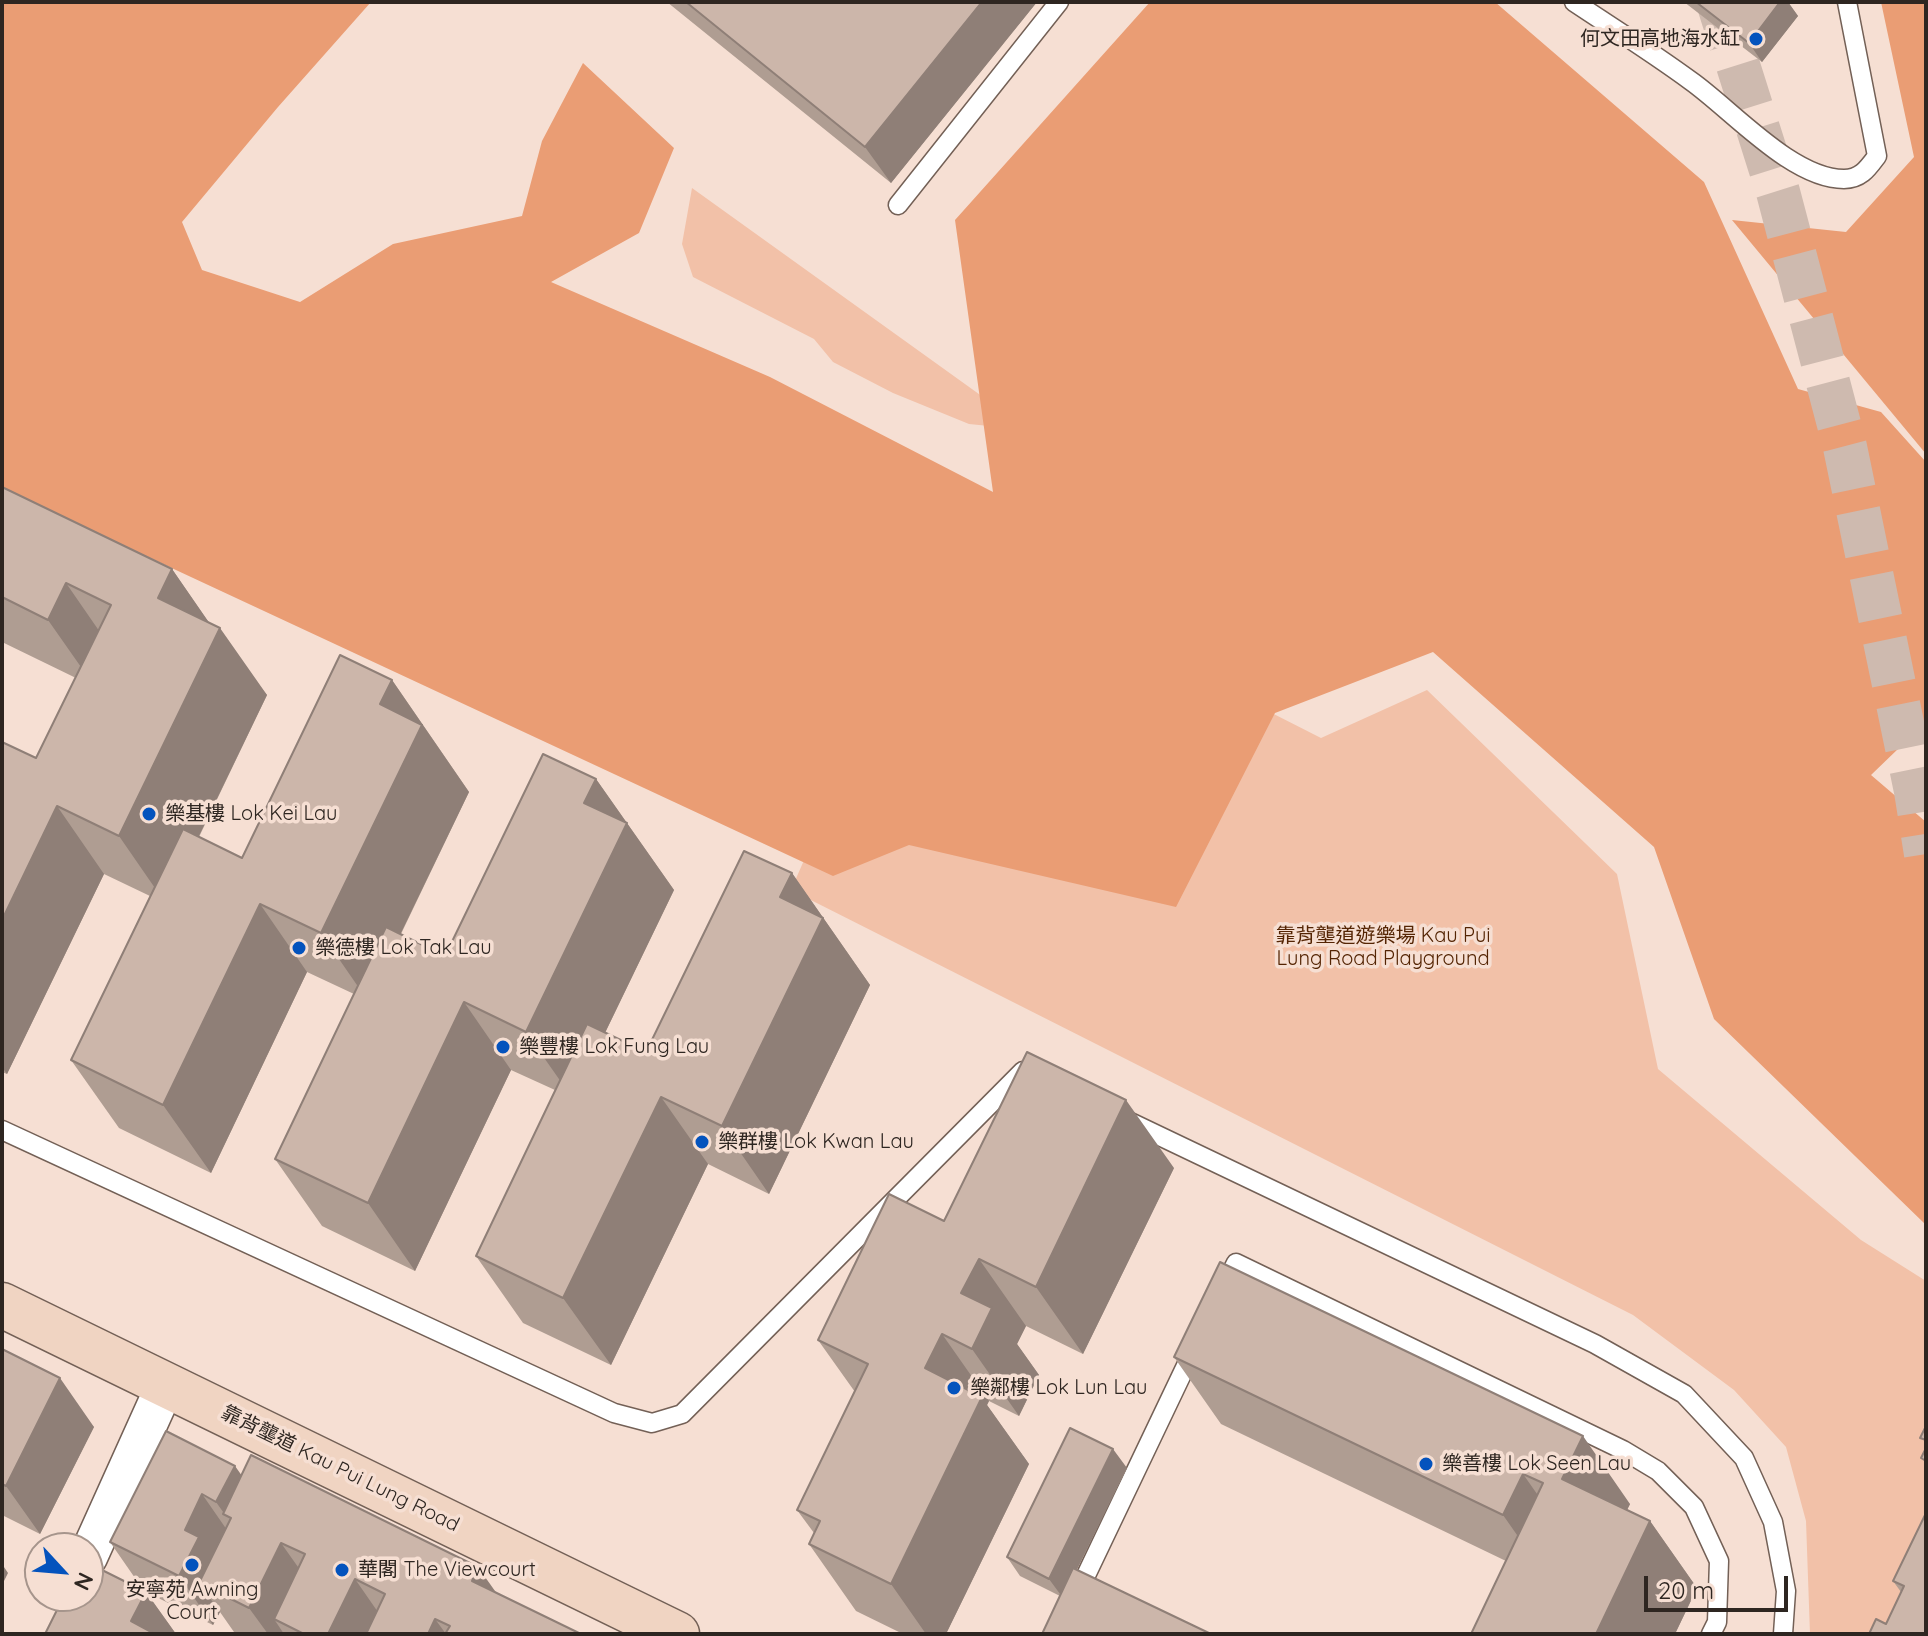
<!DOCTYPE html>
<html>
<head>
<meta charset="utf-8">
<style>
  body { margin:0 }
  #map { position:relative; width:1928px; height:1636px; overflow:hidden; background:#f6dfd3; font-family:Quicksand,sans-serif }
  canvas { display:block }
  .frame { position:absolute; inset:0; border:4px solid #2e2621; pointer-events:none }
  .north { position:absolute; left:24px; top:1532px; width:80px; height:80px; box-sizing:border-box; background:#f6dfd3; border:2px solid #a6958c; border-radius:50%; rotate:116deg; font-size:22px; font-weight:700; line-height:32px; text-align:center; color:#2e2621 }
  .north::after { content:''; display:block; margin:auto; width:28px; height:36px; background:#0453bd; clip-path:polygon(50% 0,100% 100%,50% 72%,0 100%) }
  .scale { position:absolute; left:1644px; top:1576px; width:144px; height:36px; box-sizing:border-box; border:4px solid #2e2621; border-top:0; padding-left:10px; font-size:24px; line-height:28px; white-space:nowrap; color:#2e2621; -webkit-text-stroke:6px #f6dfd3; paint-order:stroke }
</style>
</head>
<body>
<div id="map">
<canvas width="1928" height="1636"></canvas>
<div class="frame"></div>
<div class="north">N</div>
<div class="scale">20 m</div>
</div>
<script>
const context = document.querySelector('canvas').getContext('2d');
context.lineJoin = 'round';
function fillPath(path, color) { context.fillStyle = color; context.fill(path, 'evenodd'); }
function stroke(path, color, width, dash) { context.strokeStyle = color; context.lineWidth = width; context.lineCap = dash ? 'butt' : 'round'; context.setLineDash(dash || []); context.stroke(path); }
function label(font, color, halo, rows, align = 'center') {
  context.font = font + ' Quicksand,"Noto Sans TC",sans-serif'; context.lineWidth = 7; context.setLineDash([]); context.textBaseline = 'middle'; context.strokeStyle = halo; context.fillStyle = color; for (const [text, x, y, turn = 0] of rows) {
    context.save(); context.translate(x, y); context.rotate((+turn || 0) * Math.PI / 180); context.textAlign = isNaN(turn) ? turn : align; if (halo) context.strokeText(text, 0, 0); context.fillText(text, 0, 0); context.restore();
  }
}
const green = new Path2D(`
  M692 188 1029 430 969 424 893 393 833 362 814 339 693 277 682 244Z
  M963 496 1067 609 1321 738 1427 690 1617 874 1658 1069 1861 1240 1926 1281V1579L1899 1634H1810L1806 1521 1786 1447 1734 1390 1633 1315 791 890Z`);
const forest = new Path2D(`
  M2 2H371L278 107 182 222 202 270 300 302 393 244 522 216 542 141 583 63 674 148 639 233 551 282 770 377 993 492 955 220 1150 2H1495L1704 182 1798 389 1881 412 1926 462V722L1871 775 1926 822V1225L1714 1019 1654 847 1433 652 1275 713 1176 907 909 845 833 876 2 489Z
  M1881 2H1926V454L1732 220 1846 232 1914 157Z`);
const highwayTunnel = new Path2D(`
  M1718 2 1778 192 1845 447 1916 791 1926 854`);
const lane = new Path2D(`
  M1574 2C1613 28 1653 53 1691 81 1732 110 1792 179 1844 179 1861 179 1868 168 1877 156L1847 2
  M898 205 1059 2
  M1126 1120 1595 1344 1684 1394 1744 1458 1773 1522 1786 1591 1783 1634
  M2 1130 614 1413 652 1423 682 1414 1023 1071 1031 1074
  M1223 1289 1236 1263 1623 1450 1658 1471 1694 1507 1719 1561 1717 1622 1711 1634
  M1058 1634 1193 1351`);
const street = new Path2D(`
  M88 1557 166 1384`);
const secondary = new Path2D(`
  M2 1305 677 1634`);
const wall = new Path2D(`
  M667 2H1037L891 183Z
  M1684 2H1788L1798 16 1762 62Z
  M2 487 172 569 209 623 267 695 199 837 242 858 392 680 469 792 401 934 445 956 596 779 674 890 605 1033 646 1052 792 873 870 985 769 1194 708 1164 611 1365 523 1323 476 1256 555 1090 511 1070 415 1271 322 1226 275 1159 354 994 307 972 211 1173 119 1128 71 1060 150 896 104 874 7 1074 2 1072V742L36 758 76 678 2 642Z
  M1174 1168 1083 1354 1026 1326 1017 1344 1039 1375 1019 1416 989 1401 987 1405 1029 1464 946 1634H903L856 1611 809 1544 814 1533 797 1510 855 1392 818 1340 944 1221Z
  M2 1349 94 1427 40 1534 2 1515Z
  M1174 1357 1630 1504 1627 1510 1650 1521 1697 1588 1675 1634H1471L1506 1561 1221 1424Z
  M1127 1468 1060 1596 1020 1576 1007 1557Z
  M241 1475 497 1593 581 1634H238L234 1632 220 1612 213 1625 146 1592 176 1634H45L144 1591 110 1542Z
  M1926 1513V1634L1886 1624 1901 1592 1893 1581Z`);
const shadedWall = new Path2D(`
  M982 2H1037L891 183 865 147Z
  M1780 2H1788L1798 16 1762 62 1749 43Z
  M172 569 217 634 220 628 267 695 166 904 119 836 158 598Z
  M66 583 113 651 95 687 48 620Z
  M392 680 469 792 368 1001 321 933 380 704Z
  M596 779 674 890 573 1099 526 1032 584 803Z
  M57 806 104 874 7 1074 2 1067V920Z
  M792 873 870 985 769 1194 722 1126 780 897Z
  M260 904 307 972 211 1173 163 1105Z
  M464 1002 511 1070 415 1271 368 1203Z
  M661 1097 708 1164 611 1365 563 1298Z
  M1126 1100 1174 1168 1083 1354 1036 1287Z
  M979 1259 1026 1326 1017 1344 1039 1375 1019 1416 972 1349 961 1293Z
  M942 1334 989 1401 987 1405 1029 1464 946 1634H926L891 1584 925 1368Z
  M60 1378 94 1427 40 1534 6 1486Z
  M1583 1436 1630 1504 1609 1546 1562 1479Z
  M1113 1449 1127 1468 1063 1598 1049 1579Z
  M235 1466 269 1514 231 1518 226 1516 216 1502Z
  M1523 1474 1570 1541 1550 1582 1503 1515Z
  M202 1494 236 1543 199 1583 220 1612 213 1625 179 1576 185 1530Z
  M1650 1521 1697 1588 1675 1634H1596Z
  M281 1543 315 1591 274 1619 284 1634H268L249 1608Z
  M2 1564 8 1573 2 1585Z
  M478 1567 512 1615 472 1581Z
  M355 1579 389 1628 386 1634H328Z
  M146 1592 176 1634H140L131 1621Z
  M435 1619 446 1634H428Z`);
const building = new Path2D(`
  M686 2H982L865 147Z
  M1696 2H1780L1749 43Z
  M2 487 172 569 158 598 220 628 119 836 57 806 2 920V742L36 758 111 605 66 583 48 620 2 597Z
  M340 655 392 680 380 704 422 725 321 933 260 904 163 1105 71 1060 183 829 242 858Z
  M543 754 596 779 584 803 627 823 526 1032 464 1002 368 1203 275 1159 386 927 445 956Z
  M744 851 792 873 780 897 823 918 722 1126 661 1097 563 1298 476 1256 587 1024 646 1052Z
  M1027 1052 1126 1100 1036 1287 979 1259 961 1293 992 1308 972 1349 942 1334 925 1368 982 1397 891 1584 809 1544 820 1521 797 1510 868 1364 818 1340 889 1194 944 1221Z
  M1220 1262 1583 1436 1562 1479 1650 1521 1596 1634H1471L1543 1483 1523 1474 1503 1515 1174 1357Z
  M2 1349 60 1378 6 1486 2 1484Z
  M1926 1426V1440L1920 1438Z
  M1070 1428 1113 1449 1049 1579 1007 1557Z
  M166 1431 235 1466 216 1502 202 1494 185 1530 199 1537 179 1576 110 1542Z
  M1926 1448V1461L1921 1458Z
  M251 1455 478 1567 472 1581 581 1634H445L450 1626 435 1619 428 1634H366L385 1594 355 1579 328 1634H304L274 1619 305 1554 281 1543 249 1608 199 1583 231 1518 223 1514Z
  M1926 1513V1634H1869L1876 1619 1886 1624 1904 1586 1893 1581Z
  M88 1563 146 1592 131 1621 155 1634H45L64 1596H88Z
  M1073 1568 1211 1634H1042Z`);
const markers = [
  [1756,39,8,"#0453bd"],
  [149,814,8,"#0453bd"],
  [299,948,8,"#0453bd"],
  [503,1047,8,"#0453bd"],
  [702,1142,8,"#0453bd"],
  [954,1388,8,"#0453bd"],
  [1426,1464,8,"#0453bd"],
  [192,1565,8,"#0453bd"],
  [342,1570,8,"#0453bd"]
];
const poiNames = [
  ["何文田高地海水缸",1740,39,"right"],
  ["樂基樓 Lok Kei Lau",165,814],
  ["樂德樓 Lok Tak Lau",315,948],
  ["樂豐樓 Lok Fung Lau",519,1047],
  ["樂群樓 Lok Kwan Lau",718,1142],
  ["樂鄰樓 Lok Lun Lau",970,1388],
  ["樂善樓 Lok Seen Lau",1442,1464],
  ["華閣 The Viewcourt",358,1570],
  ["安寧苑 Awning",192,1590,"center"],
  ["Court",192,1613,"center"]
];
const parkNames = [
  ["靠背壟道遊樂場 Kau Pui",1383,936],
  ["Lung Road Playground",1383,959]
];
const streetNames = [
  ["靠背壟道 Kau Pui Lung Road",340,1469,26]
];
fillPath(green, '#f2c1a8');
fillPath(forest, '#ea9d74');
stroke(highwayTunnel, '#cebaaf', 44, [44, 22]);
stroke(lane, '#736056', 21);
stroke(street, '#736056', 41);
stroke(secondary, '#736056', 47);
stroke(lane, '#fff', 18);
stroke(street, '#fff', 38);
stroke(secondary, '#f0d4c2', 44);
fillPath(wall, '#af9d92');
fillPath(shadedWall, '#8f7f77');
fillPath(building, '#ccb6aa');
stroke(building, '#8f7f77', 2);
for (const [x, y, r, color] of markers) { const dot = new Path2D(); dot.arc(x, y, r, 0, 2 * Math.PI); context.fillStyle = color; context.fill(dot); stroke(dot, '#f6dfd3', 3); }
label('20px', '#2e2621', '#f6dfd3', poiNames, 'left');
label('20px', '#542403', '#f6dfd3', parkNames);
label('20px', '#2e2621', '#f6dfd3', streetNames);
</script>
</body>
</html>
